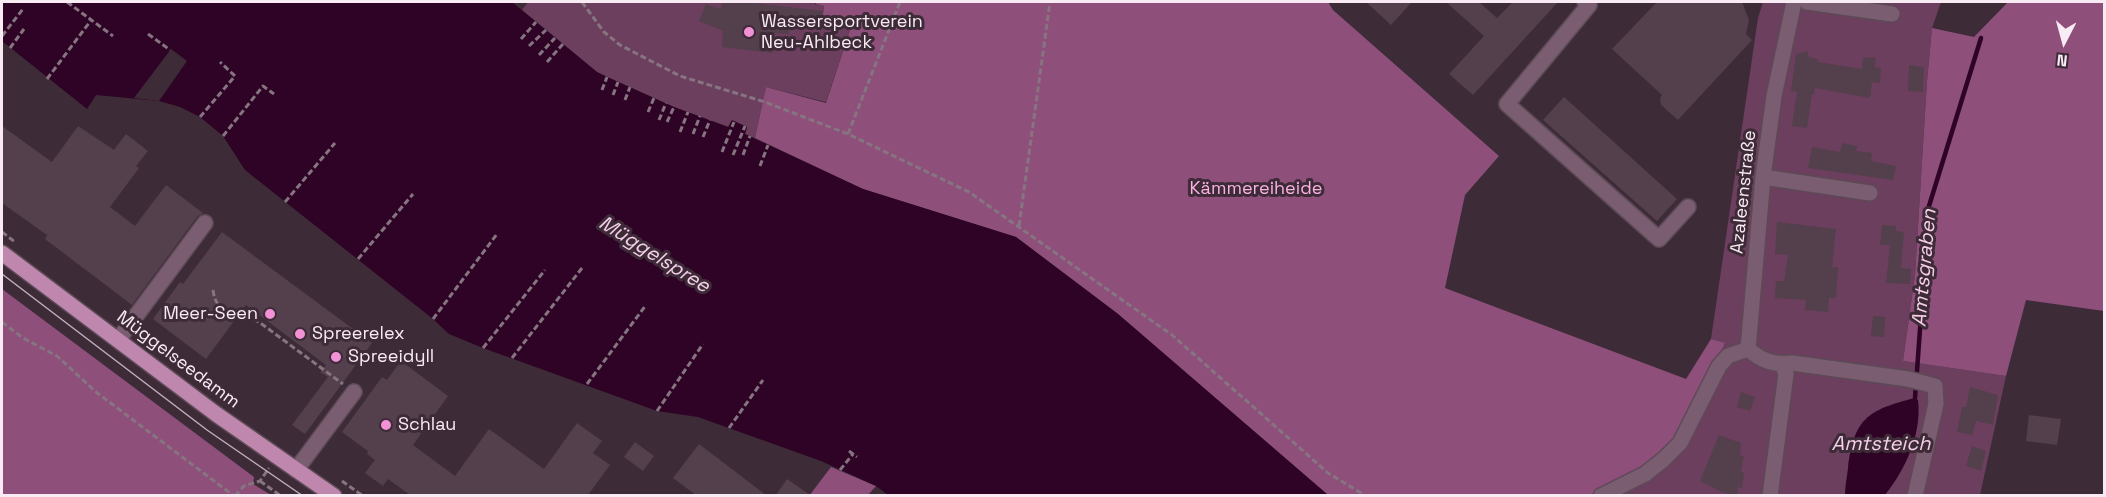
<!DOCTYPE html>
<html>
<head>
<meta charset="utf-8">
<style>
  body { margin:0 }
  #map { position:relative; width:2106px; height:497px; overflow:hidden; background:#3e2b38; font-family:"Space Grotesk",sans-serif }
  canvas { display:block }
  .frame { position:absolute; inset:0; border:3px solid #f9ebf4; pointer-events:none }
  .north { position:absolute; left:2034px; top:12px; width:60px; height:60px; -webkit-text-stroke:4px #3e2b38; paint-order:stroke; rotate:186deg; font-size:16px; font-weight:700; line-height:24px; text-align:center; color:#f9ebf4 }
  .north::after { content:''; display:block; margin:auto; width:21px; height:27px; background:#f9ebf4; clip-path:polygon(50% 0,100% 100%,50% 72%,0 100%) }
</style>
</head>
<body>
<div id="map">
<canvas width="2106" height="497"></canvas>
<div class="frame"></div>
<div class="north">N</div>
</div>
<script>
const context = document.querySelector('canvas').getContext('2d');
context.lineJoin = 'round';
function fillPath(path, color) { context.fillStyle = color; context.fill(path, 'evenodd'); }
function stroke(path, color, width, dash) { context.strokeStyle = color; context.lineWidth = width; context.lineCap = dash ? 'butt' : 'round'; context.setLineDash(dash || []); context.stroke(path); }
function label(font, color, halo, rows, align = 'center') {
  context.font = font + ' "Space Grotesk",sans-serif'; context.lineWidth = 6; context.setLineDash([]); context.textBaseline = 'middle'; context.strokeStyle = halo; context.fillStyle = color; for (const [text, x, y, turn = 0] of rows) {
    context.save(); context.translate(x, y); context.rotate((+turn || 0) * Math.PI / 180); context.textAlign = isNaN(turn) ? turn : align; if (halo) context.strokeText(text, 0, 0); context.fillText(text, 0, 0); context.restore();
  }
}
const green = new Path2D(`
  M528 2H815V4L824 6 822 23 850 30 826 102 766 87 755 138 745 134 747 127 732 121 729 127 674 107 597 72 522 10Z
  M1763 2H1941L1932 28 1927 82 1915 275 1903 361 2006 376 1980 495 1596 496 1725 344 1711 339 1758 18Z`);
const forest = new Path2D(`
  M816 2H1328L1333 10 1499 156 1465 195 1445 288 1686 379 1711 339 1725 343 1681 438 1631 477 1596 495H1328L1118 314 1016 237 863 189 755 138 766 87 826 103 850 30 822 22 824 6 816 4Z
  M2008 2H2104V311L2026 300 2006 376 1903 361 1915 275 1927 82 1932 28 1974 37Z
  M2 289 254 477 253 484 271 495H2Z
  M831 467 876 486 868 495 809 496Z`);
const water = new Path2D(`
  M2 2H512L597 72 607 77 674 107 728 127 732 120 747 127 745 134 863 189 1016 237 1118 314 1328 495H888L876 486 821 461 698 417 657 411 483 348 449 334 433 319 245 170 223 136 200 117 180 107 159 101 96 95 87 109 2 41Z
  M1915 398 1918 400C1922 433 1906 469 1885 495H1845C1845 486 1847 477 1848 468 1854 419 1867 410 1915 398Z`);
const pier = new Path2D(`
  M171 49 187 61 159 101 134 98Z`);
const stream = new Path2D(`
  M1915 398 1929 206 1981 38`);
const building = new Path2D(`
  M722 2H745L823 11 821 24 790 19 789 34 775 33 772 53 722 47 723 31 699 21 706 4 721 9Z
  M1366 2H1412L1391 25Z
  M1446 2H1479L1497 18 1513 2H1558L1473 95 1449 74 1484 36Z
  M1657 2H1742L1749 20 1746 34 1752 40 1678 120 1661 105 1660 98 1662 95 1612 49Z
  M1807 51 1809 57 1818 59V62L1862 69 1863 57 1876 58 1875 67 1881 68 1880 83 1872 82 1870 98 1815 88 1814 95 1812 94 1807 128 1792 126 1797 92 1791 91 1796 54Z
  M1909 65 1924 67 1923 92 1908 91Z
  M1564 97 1677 199 1657 221 1543 120Z
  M2 126 52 162 78 126 114 150 126 134 148 151 136 166 139 168 110 207 135 226 166 185 203 213 197 217 132 305 45 239 47 235 2 203Z
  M1842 143 1857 146 1856 151 1872 153 1871 161 1896 166 1893 180 1808 168 1812 147 1840 152Z
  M1777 222 1836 229 1832 267H1838L1836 298H1829L1828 312 1805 310 1806 300 1775 298 1776 281H1784L1788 255 1775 254Z
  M1882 225 1896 226V231L1904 232 1901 268 1911 269 1910 284 1886 283 1890 245H1880Z
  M222 232 372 343 305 434 292 425 328 377 320 372 326 365 246 305 206 359 153 319 180 282 183 284Z
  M1873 316 1885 317 1884 337 1871 336Z
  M401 361 448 396 413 445 455 476 489 429 544 469 577 423 602 441 593 453 610 465 588 495H410L388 479 383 486 365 473 375 460 367 454 368 451 342 432 382 377 387 380Z
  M1970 387 1998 395 1993 425 1976 421 1972 435 1957 432 1962 407H1966Z
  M1741 392 1755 397 1750 411 1737 407Z
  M2029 415 2061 419 2057 445 2026 441Z
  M1719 435 1741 443 1740 456H1744L1741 472 1744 473 1742 488 1738 487 1737 495 1724 493 1700 481Z
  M635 442 654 456 643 471 624 457Z
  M699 444 766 495H696L673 478Z
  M1972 446 1986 451 1981 471 1966 466Z
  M787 479 810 495H776Z`);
const path = new Path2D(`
  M67 2 113 36
  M582 2 604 32 620 45 680 76 765 102 848 134 969 192 1172 335 1328 473 1366 496
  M148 34 170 50
  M2 36 23 9
  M521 39 536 22
  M529 46 546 30
  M10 48 24 29
  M539 55 555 38
  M547 62 563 44
  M47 79 92 19
  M602 90 607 77
  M613 95 618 82
  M625 100 630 87
  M648 112 654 98
  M200 117 235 76 220 62
  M659 120 666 103
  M667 122 674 107
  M680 132 688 112
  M693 134 700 116
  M848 134 900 2
  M223 136 263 86 274 94
  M703 137 710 120
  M722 152 734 122
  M733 155 745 126
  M743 155 750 136
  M760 166 768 145
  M285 202 335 143
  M1019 226 1050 2
  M2 232 15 242
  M358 259 413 194
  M213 290C216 317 240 313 259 322L343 384
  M433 319 497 234
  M2 322 23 338 57 356 96 392 234 496
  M483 348 545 270
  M512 358 582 268
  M587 384 646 305
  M657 411 703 344
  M729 428 763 380
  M849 451 857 457
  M840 470 853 454
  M260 481 281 496
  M342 481 363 496
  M235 496 244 486 260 481 269 468`);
const minor = new Path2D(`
  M1585 2 1589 5 1507 104 1659 239 1688 207
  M1807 2 1892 14
  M1763 177 1870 193
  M118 340 205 223
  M1748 349 1763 177 1774 96 1794 2
  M1748 349C1762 361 1773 365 1792 363L1908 379 1935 386 1936 404 1915 496
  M296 470 354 392
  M1601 496 1645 474 1664 459 1680 443 1719 366 1728 356 1748 349
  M1770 496 1786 374 1782 364`);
const major = new Path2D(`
  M2 253 216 414 334 496`);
const tram = new Path2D(`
  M2 274 207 430 303 496`);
const markers = [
  [749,32,6,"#f391d6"],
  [270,314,6,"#f391d6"],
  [300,334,6,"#f391d6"],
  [336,357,6,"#f391d6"],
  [386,425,6,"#f391d6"]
];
const poiNames = [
  ["Wassersportverein",761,22],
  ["Neu-Ahlbeck",761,43],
  ["Meer-Seen",258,314,"right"],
  ["Spreerelex",312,334],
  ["Spreeidyll",348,357],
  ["Schlau",398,425]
];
const parkNames = [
  ["Kämmereiheide",1256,189]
];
const streetNames = [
  ["Azaleenstraße",1744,192,-84],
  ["Müggelseedamm",178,360,37]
];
const waterNames = [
  ["Müggelspree",654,255,32],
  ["Amtsgraben",1925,268,-85],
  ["Amtsteich",1881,445]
];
fillPath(green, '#6c3f5e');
fillPath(forest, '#8e4f7b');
fillPath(water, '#2e0325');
fillPath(pier, '#3e2b38');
stroke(stream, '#2e0325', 4.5);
fillPath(building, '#543f4d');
stroke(minor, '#5c4a56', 18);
stroke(major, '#5c4a56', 18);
stroke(path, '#867581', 3, [6, 3]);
stroke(minor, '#7a5d70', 15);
stroke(major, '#c087ae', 15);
stroke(tram, '#c0b0ba', 1.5);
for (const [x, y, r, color] of markers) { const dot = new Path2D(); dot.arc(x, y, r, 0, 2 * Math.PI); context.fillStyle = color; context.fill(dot); stroke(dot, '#3e2b38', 2); }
label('18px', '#f9ebf4', '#3e2b38', poiNames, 'left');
label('18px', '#fab1e3', '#3e2b38', parkNames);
label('18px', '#f9ebf4', '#3e2b38', streetNames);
label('italic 20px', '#f5cfe8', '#3e2b38', waterNames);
</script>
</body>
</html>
